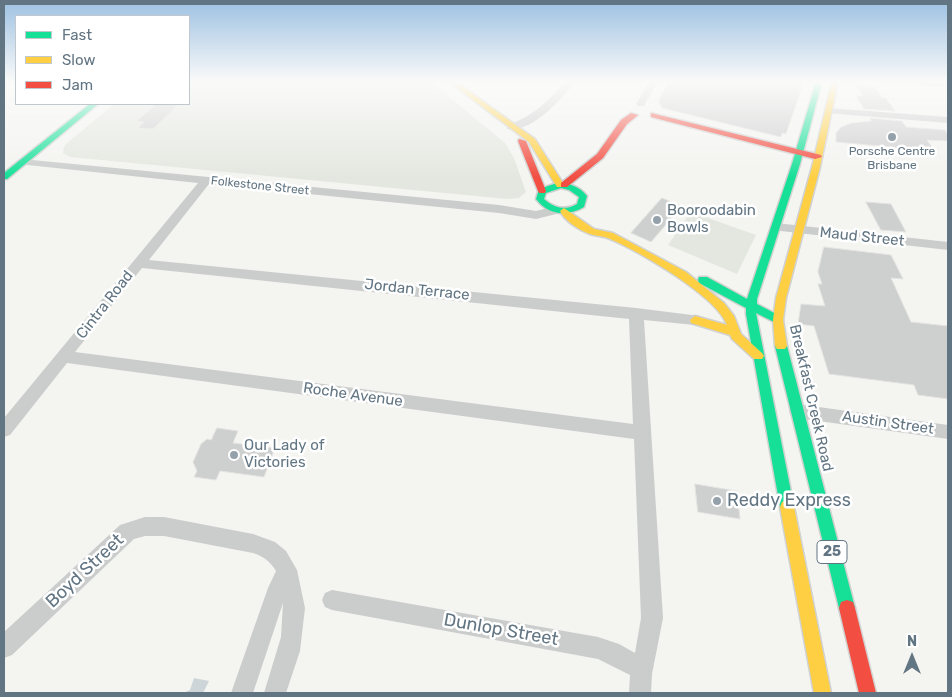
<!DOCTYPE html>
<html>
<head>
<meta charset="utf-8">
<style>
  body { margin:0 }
  #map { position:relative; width:952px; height:697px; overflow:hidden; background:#f4f4f1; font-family:Rubik,sans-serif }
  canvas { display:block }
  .frame { position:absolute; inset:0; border:5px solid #627583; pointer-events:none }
  .legend { position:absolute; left:15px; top:15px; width:175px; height:90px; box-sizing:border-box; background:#fff; border:1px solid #c0c8cd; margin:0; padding:6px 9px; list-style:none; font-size:15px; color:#627583 }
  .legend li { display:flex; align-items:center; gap:10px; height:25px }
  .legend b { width:25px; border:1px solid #c0c8cd }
  .north { position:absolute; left:887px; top:632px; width:50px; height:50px; -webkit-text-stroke:4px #fff; paint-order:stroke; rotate:0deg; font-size:14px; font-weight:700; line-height:20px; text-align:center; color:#627583 }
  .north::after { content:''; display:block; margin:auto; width:18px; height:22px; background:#627583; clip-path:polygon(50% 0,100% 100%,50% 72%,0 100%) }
</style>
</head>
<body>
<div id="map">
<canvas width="952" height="697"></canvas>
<div class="frame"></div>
<ul class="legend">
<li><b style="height:6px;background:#16e098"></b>Fast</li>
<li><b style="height:6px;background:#ffcf43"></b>Slow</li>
<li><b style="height:6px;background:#f24e42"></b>Jam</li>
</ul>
<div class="north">N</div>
</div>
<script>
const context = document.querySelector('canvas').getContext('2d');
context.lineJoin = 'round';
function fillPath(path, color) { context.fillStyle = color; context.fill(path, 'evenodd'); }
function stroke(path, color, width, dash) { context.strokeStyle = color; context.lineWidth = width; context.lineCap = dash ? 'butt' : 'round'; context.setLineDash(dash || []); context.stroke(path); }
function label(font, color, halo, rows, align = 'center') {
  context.font = font + ' Rubik,sans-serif'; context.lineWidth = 5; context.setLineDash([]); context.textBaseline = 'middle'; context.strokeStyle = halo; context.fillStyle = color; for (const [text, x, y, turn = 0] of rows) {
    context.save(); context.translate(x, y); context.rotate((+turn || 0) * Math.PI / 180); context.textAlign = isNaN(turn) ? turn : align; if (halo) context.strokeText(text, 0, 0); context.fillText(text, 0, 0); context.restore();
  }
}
const green = new Path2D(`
  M189 81H430L505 143 514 158 526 192 519 198 507 199 70 157 63 153 64 147 67 143 114 104H189Z
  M691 212 756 235 737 274 668 245Z`);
const water = new Path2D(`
  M194 678 209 681 203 693H183L190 690Z`);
const building = new Path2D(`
  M670 81H804L786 134 782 133 781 137 662 108 659 102 660 97Z
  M857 86 874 87 881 97 886 98 895 111 864 109 856 96H863Z
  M156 104H179L153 129 138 128 144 122 137 121Z
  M870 118 902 121 906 127 945 130 948 134V141L927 140 935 151 836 142V133L841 127 852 123 871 121Z
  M662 198 682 206 651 242 631 233Z
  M866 202 891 204 906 232 881 230Z
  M824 247 891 255 903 279 891 278 911 322 948 326V399L918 395 914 385 829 374 814 326 798 324 801 304 825 306 818 284H822L818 272Z
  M217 428 238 431 233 443 275 448 264 477 220 471 216 480 194 477 197 471 193 462 201 444 207 439 211 440Z
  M695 484 737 491 740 519 698 512Z`);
const street = new Path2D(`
  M566 81H575C563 98 531 134 507 129V125C533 117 549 100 566 81Z
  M650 81H658L644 106H638L636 104Z
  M907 81H948V87L911 84Z
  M829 108 948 117V123L826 113V109Z
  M22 159 499 205 536 211 556 206 562 210 560 213 536 219 499 213 209 184 149 260 636 308 700 316 702 320 700 324 695 325 644 320 663 618 652 674 651 693H629L630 675 598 659 332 610 325 607 322 600 325 593 332 590 598 637 619 644 635 653 641 618 634 439 67 363 10 435 4 437V418L198 183 18 164 17 162 18 160ZM142 268 629 319 633 424 75 352Z
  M776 223 948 242V250L772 230 770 227Z
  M797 404 948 425V439L797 418 791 416 789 411 791 406Z
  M145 517H164L253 534 275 542 286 551 297 570 305 608 300 651 286 693H264L281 637 283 603 253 693H231L268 588 276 571C270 561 263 556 253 553L164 536H145L134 539 12 655 4 658V632L120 525Z`);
const fast = new Path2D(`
  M818 83 821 85 800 164 757 299V304L782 317 783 320 778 324 756 313 794 507 792 512 787 514 782 512 780 507 746 314V308L699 283 698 280 699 277H707L747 299 792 164 815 85Z
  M90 104H98L7 179H4V173Z
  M560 182C571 184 580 187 587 196L584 207C567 217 548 215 536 199L539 189ZM561 188 569 190 579 197 577 204C565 211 554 208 544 199L546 193Z
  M781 342 785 343 787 346 855 608 853 614 847 616 841 614 839 608 775 346 777 343Z`);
const slow = new Path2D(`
  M448 81H455L535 139 564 185 563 187H557L529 142Z
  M832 81H838L820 167 786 298 783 320 787 346 785 349H777L775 346 773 320 776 298 812 167Z
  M564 208 594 229 613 233 686 272 724 303 734 316 741 334 762 353 764 356 762 359H754L732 339 730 335 691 323 690 320 695 316 727 325C717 296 637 250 608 238 602 236 596 236 590 234 579 230 565 221 560 211Z
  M787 500 792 502 794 507 831 693H814L780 507 782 502Z`);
const jam = new Path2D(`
  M631 113 638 115 627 124 603 158 567 187H561V183L597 154 621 120Z
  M651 113 821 155 822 157 815 159 651 117Z
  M519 139 526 141 546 191 545 193H539L538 191 518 141Z
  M847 600 853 602 855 608 876 693H859L839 608 841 602Z`);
const markers = [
  [892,137,5,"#95a1aa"],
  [657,220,5,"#95a1aa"],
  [234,455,5,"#95a1aa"],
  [717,501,5,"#95a1aa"]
];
const farPoinames = [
  ["Porsche Centre",892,152],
  ["Brisbane",892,166]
];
const farStreetnames = [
  ["Folkestone Street",260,186,6]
];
const shields = [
  [832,552,30]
];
const shieldNames = [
  ["25",832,552]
];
const poiNames = [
  ["Booroodabin",667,211],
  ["Bowls",667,228],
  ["Our Lady of",244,446],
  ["Victories",244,463]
];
const streetNames = [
  ["Maud Street",862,237,6],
  ["Jordan Terrace",417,290,6],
  ["Cintra Road",105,305,-52],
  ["Roche Avenue",353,395,8],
  ["Breakfast Creek Road",811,398,77],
  ["Austin Street",888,423,8]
];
const nearPoinames = [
  ["Reddy Express",727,501]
];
const nearStreetnames = [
  ["Boyd Street",85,571,-43],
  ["Dunlop Street",501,630,10]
];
fillPath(green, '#e4e7df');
fillPath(water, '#ced5d8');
fillPath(building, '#cecfcf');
stroke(building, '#e3e3e1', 1);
stroke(fast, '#d0d2d1', 3);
stroke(slow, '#d0d2d1', 3);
stroke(jam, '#d0d2d1', 3);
fillPath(street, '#cbcdcd');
fillPath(fast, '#16e098');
fillPath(slow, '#ffcf43');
fillPath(jam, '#f24e42');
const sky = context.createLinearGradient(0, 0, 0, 178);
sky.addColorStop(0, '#9dc1e2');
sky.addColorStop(0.46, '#fafaf9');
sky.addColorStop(1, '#fafaf900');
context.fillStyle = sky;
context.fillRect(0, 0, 952, 178);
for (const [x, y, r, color] of markers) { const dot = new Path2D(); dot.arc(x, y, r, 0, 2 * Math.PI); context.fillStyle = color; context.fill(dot); stroke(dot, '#fff', 2); }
label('12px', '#627583', '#fff', farPoinames);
label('12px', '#627583', '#fff', farStreetnames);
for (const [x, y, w] of shields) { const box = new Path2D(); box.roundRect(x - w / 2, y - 11.5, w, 23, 4); context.fillStyle = '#fff'; context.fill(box); stroke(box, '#627583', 1); }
label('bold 14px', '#627583', null, shieldNames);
label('15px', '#627583', '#fff', poiNames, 'left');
label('15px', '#627583', '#fff', streetNames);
label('18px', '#627583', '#fff', nearPoinames, 'left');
label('18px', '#627583', '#fff', nearStreetnames);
</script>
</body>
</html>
